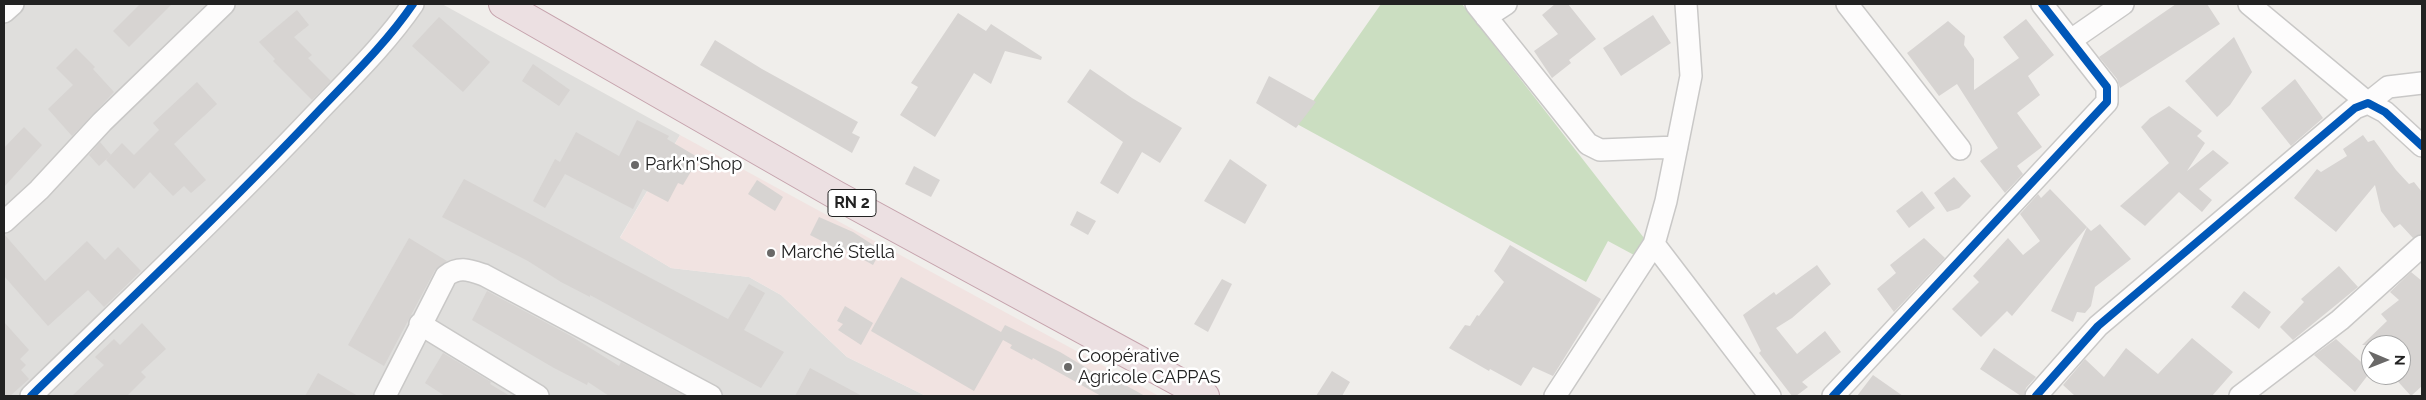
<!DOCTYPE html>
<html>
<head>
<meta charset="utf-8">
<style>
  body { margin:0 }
  #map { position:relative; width:2426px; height:400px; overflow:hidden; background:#f0eeeb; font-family:Raleway,sans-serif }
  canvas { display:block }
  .frame { position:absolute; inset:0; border:5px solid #222; pointer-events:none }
  .north { position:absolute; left:2361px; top:335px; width:50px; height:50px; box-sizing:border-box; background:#fff; border:1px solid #a7a7a7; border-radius:50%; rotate:91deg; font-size:14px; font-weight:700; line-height:20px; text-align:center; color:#222 }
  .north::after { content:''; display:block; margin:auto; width:18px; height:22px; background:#6a6968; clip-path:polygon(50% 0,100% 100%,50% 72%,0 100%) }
</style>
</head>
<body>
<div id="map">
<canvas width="2426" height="400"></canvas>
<div class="frame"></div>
<div class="north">N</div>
</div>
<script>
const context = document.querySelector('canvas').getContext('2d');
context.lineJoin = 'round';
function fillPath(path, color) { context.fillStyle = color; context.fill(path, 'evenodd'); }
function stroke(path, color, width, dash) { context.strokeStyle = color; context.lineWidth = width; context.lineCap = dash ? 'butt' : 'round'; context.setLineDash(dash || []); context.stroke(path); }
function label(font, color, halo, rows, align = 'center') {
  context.font = font + ' Raleway,sans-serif'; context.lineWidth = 5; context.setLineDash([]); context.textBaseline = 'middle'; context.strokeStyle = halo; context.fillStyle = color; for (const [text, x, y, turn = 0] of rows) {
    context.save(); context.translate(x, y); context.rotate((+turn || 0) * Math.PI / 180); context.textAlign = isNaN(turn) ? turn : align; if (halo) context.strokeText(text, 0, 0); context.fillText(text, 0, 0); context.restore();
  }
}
const residential = new Path2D(`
  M4 4H442L680 135 620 237 671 268 749 277 781 295 847 357 926 396H4Z`);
const commercial = new Path2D(`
  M680 135 1159 396H926L847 357 781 295 749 277 671 268 620 238Z`);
const forest = new Path2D(`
  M1381 4H1462L1644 238 1634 255 1608 241 1586 282 1297 124Z`);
const building = new Path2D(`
  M140 4H172L129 47 113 31Z
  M1555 4H1568L1596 39 1569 60 1571 63 1552 78 1534 51 1558 34 1542 15Z
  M2176 4H2207L2220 24 2120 88 2117 79 2099 57Z
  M297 10 309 25 294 37 312 55 308 58 331 81 312 100 273 61 275 59 259 42Z
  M958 13 986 31 991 24 1042 57 1041 60 1005 51 991 84 974 73 935 137 900 115 918 87 911 83Z
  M1653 15 1671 43 1621 76 1603 48Z
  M439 17 490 62 463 92 412 46Z
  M2026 19 2054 55 2028 76 2040 95 2017 113 2042 147 2017 166 2023 174 2005 193 1980 161 1998 148 1957 84 1939 96 1907 53 1948 21 1965 36 1964 45 1974 59V90L2019 58 2003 37Z
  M2234 37 2252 72 2230 105 2217 117 2185 81Z
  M715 40 762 69 858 122 852 133 860 137 852 153 700 65Z
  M76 48 95 67 93 69 114 92 72 136 48 109 73 85 56 68Z
  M533 64 570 90 559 106 522 81Z
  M1090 69 1132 98 1182 128 1160 163 1142 152 1118 194 1100 183 1123 142 1067 102Z
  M1269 76 1316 102 1296 128 1256 103Z
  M2295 79 2323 118 2291 146 2261 108Z
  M197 82 217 104 174 144 206 180 191 193 184 186 173 196 150 172 134 189 106 160 122 143 134 155 159 130 153 123Z
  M2169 106 2202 131 2197 136 2205 143 2187 171 2213 150 2229 163 2199 189 2212 200 2202 212 2179 192 2145 226 2120 206 2169 163 2141 127 2150 118Z
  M637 120 669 136 667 139 699 158 683 185 678 183 668 202 643 189 633 209 565 174 545 208 533 201 555 159 560 162 576 132 619 156Z
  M24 127 42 145 4 187V148Z
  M2363 135 2368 142 2374 140 2396 170 2409 184 2414 182 2422 192V234L2413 238 2400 224 2394 228 2381 211 2375 185 2336 232 2294 198 2317 169 2321 172 2347 156 2343 149Z
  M100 142 111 155 99 166 89 155Z
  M1230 159 1267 185 1245 224 1204 201Z
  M914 166 940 180 931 197 905 184Z
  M1954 177 1971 196 1959 208 1947 212 1934 193Z
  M464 179 728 319 749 284 765 293 744 330 784 352 761 388 590 295V297L561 282 528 261 442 217Z
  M757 180 783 197 775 211 748 194Z
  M2050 189 2087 227 2012 316 2007 311 1981 337 1952 309 1979 282 1973 276 2008 238 2023 255 2040 241 2020 214 2038 194 2041 198Z
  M1922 191 1935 208 1909 228 1896 211Z
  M1077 211 1096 221 1088 235 1070 225Z
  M819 217 853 232 881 250 873 265 839 246 837 249 810 235Z
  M2100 224 2131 259 2095 287 2091 306 2085 313 2077 312 2073 322 2051 311 2087 227 2091 231Z
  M4 234 45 281 87 241 105 260 118 247 141 271 104 307 88 290 48 326 4 276Z
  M409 238 447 261 435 270 384 366 348 345Z
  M1924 238 1945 258 1894 312 1877 289 1896 273 1890 265Z
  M1510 245 1601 299 1553 376 1533 367 1521 386 1490 369 1489 371 1449 348 1465 325 1470 326 1477 315 1479 316 1504 282 1494 271Z
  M1817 265 1831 284 1792 318 1776 328 1797 354 1825 331 1841 352 1802 382 1808 387 1796 396H1792L1759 353 1761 351 1743 315 1774 292 1776 295Z
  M2339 266 2358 287 2293 340 2280 327 2304 302 2301 299Z
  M2411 272 2422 281V386L2411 396 2393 376 2401 375V345H2362L2387 321 2381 314 2399 300 2390 292Z
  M901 277 1001 332 1005 325 1060 352 1100 376 1102 372 1145 396H1101L1033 358 1032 360 1010 348 1012 345 1003 340 974 391 871 331Z
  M1222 279 1232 284 1208 332 1194 324Z
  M487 291 571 336 619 366 621 362 685 396H609L588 382 587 385 554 368 472 320Z
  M2244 291 2271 312 2259 329 2231 307Z
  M845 306 873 323 861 345 838 330 843 324 837 321Z
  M4 322 29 350 20 359 26 365 21 370 29 379 10 396H4Z
  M142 323 166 349 141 372 146 377 127 396H72L104 365 95 357 114 339 120 345Z
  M2192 338 2233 372 2212 396H2075L2063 385 2085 359 2104 377 2126 348 2158 374Z
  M2336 339 2371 371 2355 392 2314 355Z
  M1994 348 2036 377 2026 388 2024 396H2021L1980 369Z
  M443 353 491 382 490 384 510 396H445L425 383Z
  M810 368 862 396H795Z
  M1332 371 1350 382 1342 396H1316Z
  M318 373 358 396H305Z
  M1873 375 1903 396H1857Z`);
const street = new Path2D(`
  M1476 4 1588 144 1600 150 1677 147
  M1847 4 1960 149
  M2249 4 2368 103 2388 87 2422 83
  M4 12 13 4
  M1486 17 1506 4
  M2071 40 2123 4
  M4 222 39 190 102 122 224 4
  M1654 244 1770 396
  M420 324 538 396
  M31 396C126 303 222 213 313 117 347 81 385 45 413 4
  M385 396 446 276C459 266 469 270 484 275L711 396
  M1555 396 1654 244 1666 201 1691 76 1686 4
  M1833 396 2107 102V87L2042 4
  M2036 396 2098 326 2355 108 2368 103 2385 112 2422 146
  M2240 396 2340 320 2422 246`);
const highway = new Path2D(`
  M503 4 836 195 1205 396`);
const cycleway = new Path2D(`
  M31 396C126 303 222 213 313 117 347 81 385 45 413 4
  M1833 396 2107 102V87L2042 4
  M2036 396 2098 326 2355 108 2368 103 2385 112 2422 146`);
const markers = [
  [635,165,5,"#6a6968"],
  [771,253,5,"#6a6968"],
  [1068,367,5,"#6a6968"]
];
const shields = [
  [852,203,48]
];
const shieldNames = [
  ["RN 2",852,203]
];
const poiNames = [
  ["Park'n'Shop",645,165],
  ["Marché Stella",781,253],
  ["Coopérative",1078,357],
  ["Agricole CAPPAS",1078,378]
];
fillPath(residential, '#dfdedc');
fillPath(commercial, '#f1e3e1');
fillPath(forest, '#cbdec1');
fillPath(building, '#d7d4d2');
stroke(street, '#c9c8c7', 24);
stroke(highway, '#c5a2ac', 30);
stroke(street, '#fdfcfc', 21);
stroke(highway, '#ece0e2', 28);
stroke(cycleway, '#0057b8', 8);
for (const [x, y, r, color] of markers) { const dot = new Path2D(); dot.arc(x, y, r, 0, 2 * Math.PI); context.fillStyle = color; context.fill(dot); stroke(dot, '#fff', 2); }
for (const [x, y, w] of shields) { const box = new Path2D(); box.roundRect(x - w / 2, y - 13.5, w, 27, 4); context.fillStyle = '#fff'; context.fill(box); stroke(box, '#222', 1); }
label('bold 16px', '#222', null, shieldNames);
label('18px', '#222', '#fff', poiNames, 'left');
</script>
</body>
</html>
